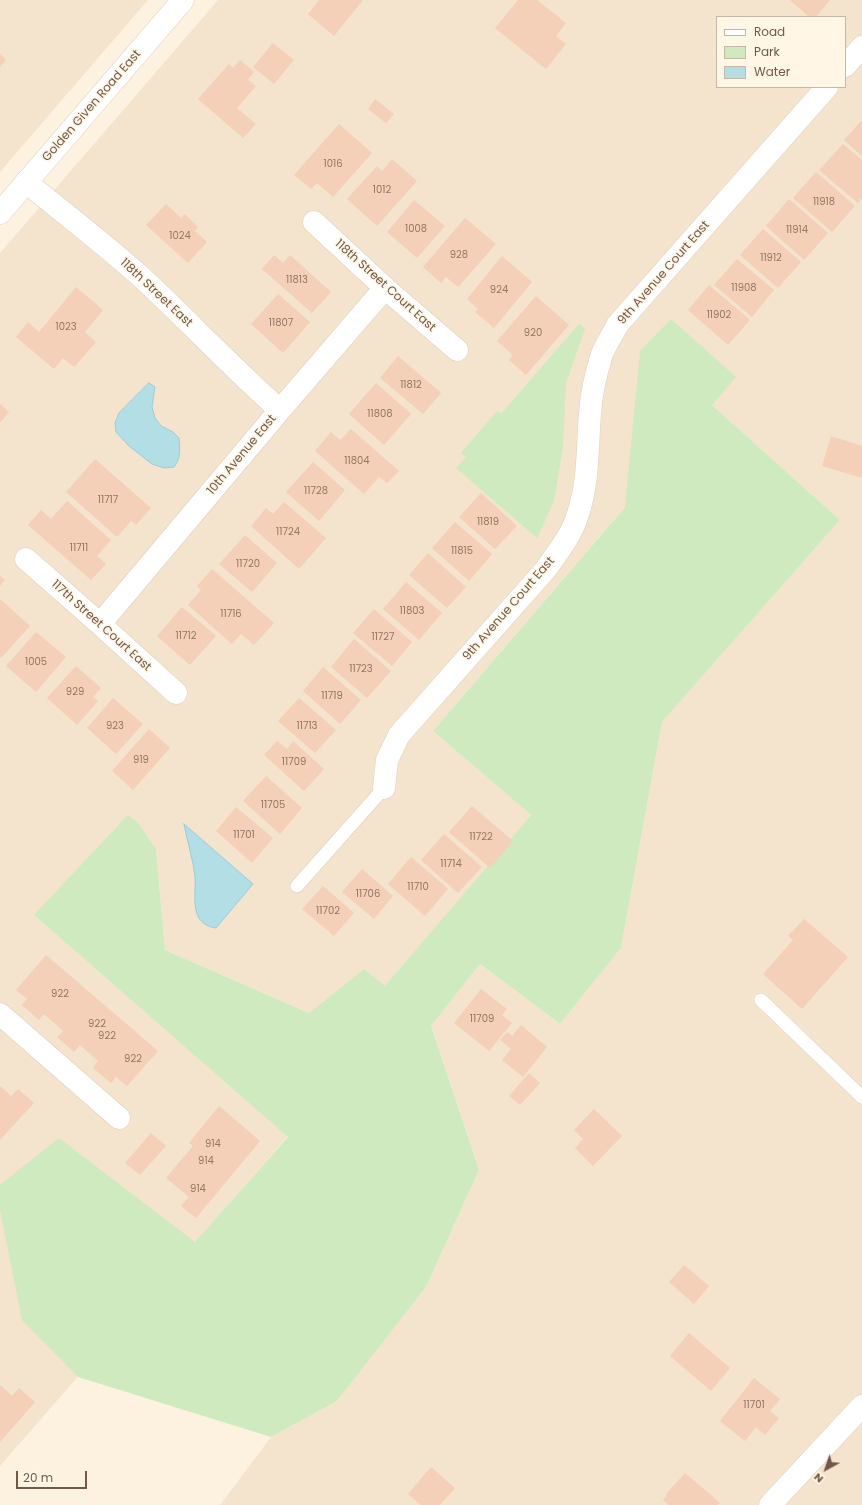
<!DOCTYPE html>
<html>
<head>
<meta charset="utf-8">
<style>
  body { margin:0 }
  #map { position:relative; width:862px; height:1505px; overflow:hidden; background:#fdf2e0; font-family:Poppins,sans-serif }
  canvas { display:block }
  .legend { position:absolute; left:716px; top:16px; width:130px; height:72px; box-sizing:border-box; background:#fff6e6; border:1px solid #c7b7a6; margin:0; padding:5px 7px; list-style:none; font-size:12px; color:#745847 }
  .legend li { display:flex; align-items:center; gap:8px; height:20px }
  .legend b { width:20px; border:1px solid #c7b7a6 }
  .north { position:absolute; left:806px; top:1449px; width:40px; height:40px; -webkit-text-stroke:3px #fff6e6; paint-order:stroke; rotate:220deg; font-size:11px; font-weight:700; line-height:16px; text-align:center; color:#745847 }
  .north::after { content:''; display:block; margin:auto; width:14px; height:18px; background:#745847; clip-path:polygon(50% 0,100% 100%,50% 72%,0 100%) }
  .scale { position:absolute; left:16px; top:1471px; width:71px; height:18px; box-sizing:border-box; border:2px solid #745847; border-top:0; padding-left:5px; font-size:12px; line-height:14px; white-space:nowrap; color:#745847; -webkit-text-stroke:3px #fff6e6; paint-order:stroke }
</style>
</head>
<body>
<div id="map">
<canvas width="862" height="1505"></canvas>
<ul class="legend">
<li><b style="height:5px;background:#fff"></b>Road</li>
<li><b style="height:11px;background:#cfeabe"></b>Park</li>
<li><b style="height:11px;background:#b4dee6"></b>Water</li>
</ul>
<div class="north">N</div>
<div class="scale">20 m</div>
</div>
<script>
const context = document.querySelector('canvas').getContext('2d');
context.lineJoin = 'round';
function fillPath(path, color) { context.fillStyle = color; context.fill(path, 'evenodd'); }
function stroke(path, color, width, dash) { context.strokeStyle = color; context.lineWidth = width; context.lineCap = dash ? 'butt' : 'round'; context.setLineDash(dash || []); context.stroke(path); }
function label(font, color, halo, rows, align = 'center') {
  context.font = font + ' Poppins,sans-serif'; context.lineWidth = 3; context.setLineDash([]); context.textBaseline = 'middle'; context.strokeStyle = halo; context.fillStyle = color; for (const [text, x, y, turn = 0] of rows) {
    context.save(); context.translate(x, y); context.rotate((+turn || 0) * Math.PI / 180); context.textAlign = isNaN(turn) ? turn : align; if (halo) context.strokeText(text, 0, 0); context.fillText(text, 0, 0); context.restore();
  }
}
const residential = new Path2D(`
  M0 0H148L0 172Z
  M218 0H862V1505H220L271 1437 337 1401 426 1287 479 1170 431 1026 480 964 560 1024 621 948 662 722 840 520 712 405 433 731 531 815 385 987 364 969 309 1013 165 950 156 849 34 915 288 1136 0 1466V253ZM717 17H845V87H717Z`);
const green = new Path2D(`
  M671 319 736 377 712 405 840 520 662 722 621 948 560 1024 480 964 431 1026 479 1170 426 1287 337 1401 271 1437 78 1377 22 1320 0 1210V1185L59 1138 195 1242 288 1137 34 915 128 815 138 823 156 849 165 950 309 1013 364 969 385 986 531 815 433 731 625 507 640 351Z
  M579 324 585 329 566 383 563 447 554 501 537 538 456 468 466 457 461 453 497 411 501 414Z`);
const water = new Path2D(`
  M149 383 155 387 152 407 155 418 161 426 173 432 179 438C180 449 181 458 174 467L164 468 152 464 129 446 116 432 115 423 119 413Z
  M184 824 253 884 216 928C207 927 200 922 197 914 193 902 196 888 195 876 193 859 187 841 184 824Z`);
const building = new Path2D(`
  M319 0H363L334 36 308 14Z
  M518 0H537L566 23 556 36 566 44 546 69 495 28Z
  M790 0H830L816 17H809Z
  M273 43 294 60 274 84 253 67Z
  M0 54 6 60 0 67Z
  M240 60 254 72 248 80 256 86 237 108 256 124 243 138 198 99 229 64 233 68Z
  M375 99 394 114 386 123 368 109Z
  M862 120V156L844 140Z
  M339 124 372 153 333 197 317 183 311 189 294 175Z
  M843 144 862 160V198L858 203 819 170Z
  M392 159 417 181 377 226 347 199 377 166 382 171Z
  M816 172 855 206 832 232 793 198Z
  M789 199 828 233 804 260 766 226Z
  M414 200 445 226 417 258 387 232Z
  M166 204 181 218 185 214 198 227 195 231 207 242 188 263 146 225Z
  M465 218 496 244 458 287 446 277 441 283 423 267Z
  M763 229 801 262 778 288 740 255Z
  M274 255 283 263 290 255 331 292 312 313 262 269Z
  M502 256 532 282 494 328 475 312 478 309 467 299Z
  M737 259 774 290 752 317 714 285Z
  M709 285 750 320 728 345 688 310Z
  M76 287 103 310 85 332 96 342 74 367 63 358 54 369 16 337 28 322 39 332Z
  M278 294 310 322 283 353 251 324Z
  M536 296 569 325 526 375 509 360 513 355 497 341Z
  M398 356 441 393 423 414 380 378Z
  M376 383 411 414 384 445 349 414Z
  M0 404 9 412 0 423Z
  M351 429 399 471 387 483 379 477 364 494 315 451 331 432 340 440Z
  M831 436 862 446V478L822 466Z
  M95 459 151 508 136 525 131 521 117 537 66 492Z
  M313 462 345 490 319 521 286 492Z
  M481 493 517 526 495 549 459 517Z
  M67 501 111 540 97 556 106 564 91 580 28 525 41 510 51 519Z
  M284 502 326 538 299 569 251 526 266 508 273 514Z
  M455 522 492 554 469 581 432 548Z
  M245 535 277 563 252 592 219 564Z
  M428 553 466 587 447 608 409 575Z
  M212 569 274 623 254 645 241 634 232 644 188 605 201 590 197 586Z
  M0 576 5 580 0 586Z
  M406 582 442 613 419 640 383 609Z
  M0 599 30 626 1 658 0 657Z
  M182 607 216 636 190 665 157 636Z
  M374 609 412 642 392 666 353 633Z
  M36 632 66 657 36 692 6 666Z
  M354 639 391 671 367 698 331 667Z
  M76 666 101 688 93 697 98 701 77 725 47 698Z
  M323 667 361 700 340 724 303 691Z
  M113 698 143 724 116 754 87 728Z
  M299 698 336 730 315 753 278 721Z
  M149 729 170 748 133 790 112 771Z
  M277 741 287 749 293 741 324 769 304 791 264 755Z
  M266 776 302 808 280 834 243 801Z
  M472 806 513 841 490 868 449 832Z
  M236 807 273 838 252 863 216 831Z
  M444 834 482 867 458 893 421 860Z
  M411 857 448 889 425 916 388 884Z
  M362 869 393 896 374 919 342 892Z
  M323 886 354 913 334 936 302 909Z
  M804 919 848 957 802 1009 763 974 793 940 788 936Z
  M46 955 158 1051 127 1086 116 1077 111 1083 93 1068 98 1061 80 1045 74 1052 57 1037 63 1031 44 1014 39 1020 22 1005 27 999 16 990Z
  M481 989 507 1009 502 1015 512 1023 489 1051 454 1023Z
  M521 1025 547 1047 523 1077 502 1060 511 1049 500 1040 507 1032 512 1036Z
  M529 1073 540 1083 520 1105 509 1096Z
  M0 1086 11 1096 18 1089 34 1103 0 1140Z
  M219 1106 260 1141 196 1218 181 1206 189 1197 166 1178 193 1146 189 1143Z
  M594 1109 622 1136 593 1166 575 1148 583 1139 574 1130Z
  M151 1133 166 1146 140 1175 125 1163Z
  M684 1265 709 1286 694 1304 669 1282Z
  M689 1333 730 1368 711 1391 670 1356Z
  M754 1378 780 1399 770 1411 779 1418 765 1435 756 1427 745 1441 720 1421Z
  M0 1385 12 1396 19 1388 35 1402 0 1442Z
  M431 1467 455 1488 440 1505H421L408 1494Z
  M685 1473 720 1503 718 1505H669L663 1500 667 1495 666 1494Z`);
const service = new Path2D(`
  M297 886 384 788
  M761 1000 862 1097`);
const minor = new Path2D(`
  M845 66 862 47
  M26 182C64 213 103 243 139 275 187 319 231 367 280 410
  M314 222 385 288 457 350
  M26 559 100 624 176 693
  M100 624 280 410 385 288
  M384 788 387 760 399 735 546 569C557 553 571 536 577 517 589 482 587 450 590 414 591 394 596 373 602 354 606 344 613 334 618 324L827 87
  M0 1014 119 1118
  M770 1505 862 1406`);
const tertiary = new Path2D(`
  M0 213 183 0`);
const numberNames = [
  ["1016",333,164],
  ["1012",382,190],
  ["11918",824,202],
  ["1008",416,229],
  ["11914",797,230],
  ["1024",180,236],
  ["928",459,255],
  ["11912",771,258],
  ["11813",297,280],
  ["11908",744,288],
  ["924",499,290],
  ["11902",719,315],
  ["11807",281,323],
  ["1023",66,327],
  ["920",533,333],
  ["11812",411,385],
  ["11808",380,414],
  ["11804",357,461],
  ["11728",316,491],
  ["11717",108,500],
  ["11819",488,522],
  ["11724",288,532],
  ["11711",79,548],
  ["11815",462,551],
  ["11720",248,564],
  ["11803",412,611],
  ["11716",231,614],
  ["11712",186,636],
  ["11727",383,637],
  ["1005",36,662],
  ["11723",361,669],
  ["929",75,692],
  ["11719",332,696],
  ["923",115,726],
  ["11713",307,726],
  ["919",141,760],
  ["11709",294,762],
  ["11705",273,805],
  ["11701",244,835],
  ["11722",481,837],
  ["11714",451,864],
  ["11710",418,887],
  ["11706",368,894],
  ["11702",328,911],
  ["922",60,994],
  ["11709",482,1019],
  ["922",97,1024],
  ["922",107,1036],
  ["922",133,1059],
  ["914",213,1144],
  ["914",206,1161],
  ["914",198,1189],
  ["11701",754,1405]
];
const streetNames = [
  ["Golden Given Road East",92,106,-49],
  ["9th Avenue Court East",664,273,-49],
  ["118th Street Court East",385,286,42],
  ["118th Street East",156,293,43],
  ["10th Avenue East",242,455,-50],
  ["9th Avenue Court East",509,609,-49],
  ["117th Street Court East",101,626,42]
];
fillPath(residential, '#f4e4ce');
fillPath(green, '#cfeabe');
fillPath(water, '#b4dee6');
stroke(water, '#9acdd8', 1);
fillPath(building, '#f3d0b7');
stroke(service, '#e1cebc', 14);
stroke(minor, '#e1cebc', 23);
stroke(tertiary, '#e1cebc', 23);
stroke(service, '#fff', 13);
stroke(minor, '#fff', 22);
stroke(tertiary, '#fff', 22);
label('10px', '#947663', null, numberNames);
label('12px', '#745847', '#fff6e6', streetNames);
</script>
</body>
</html>
